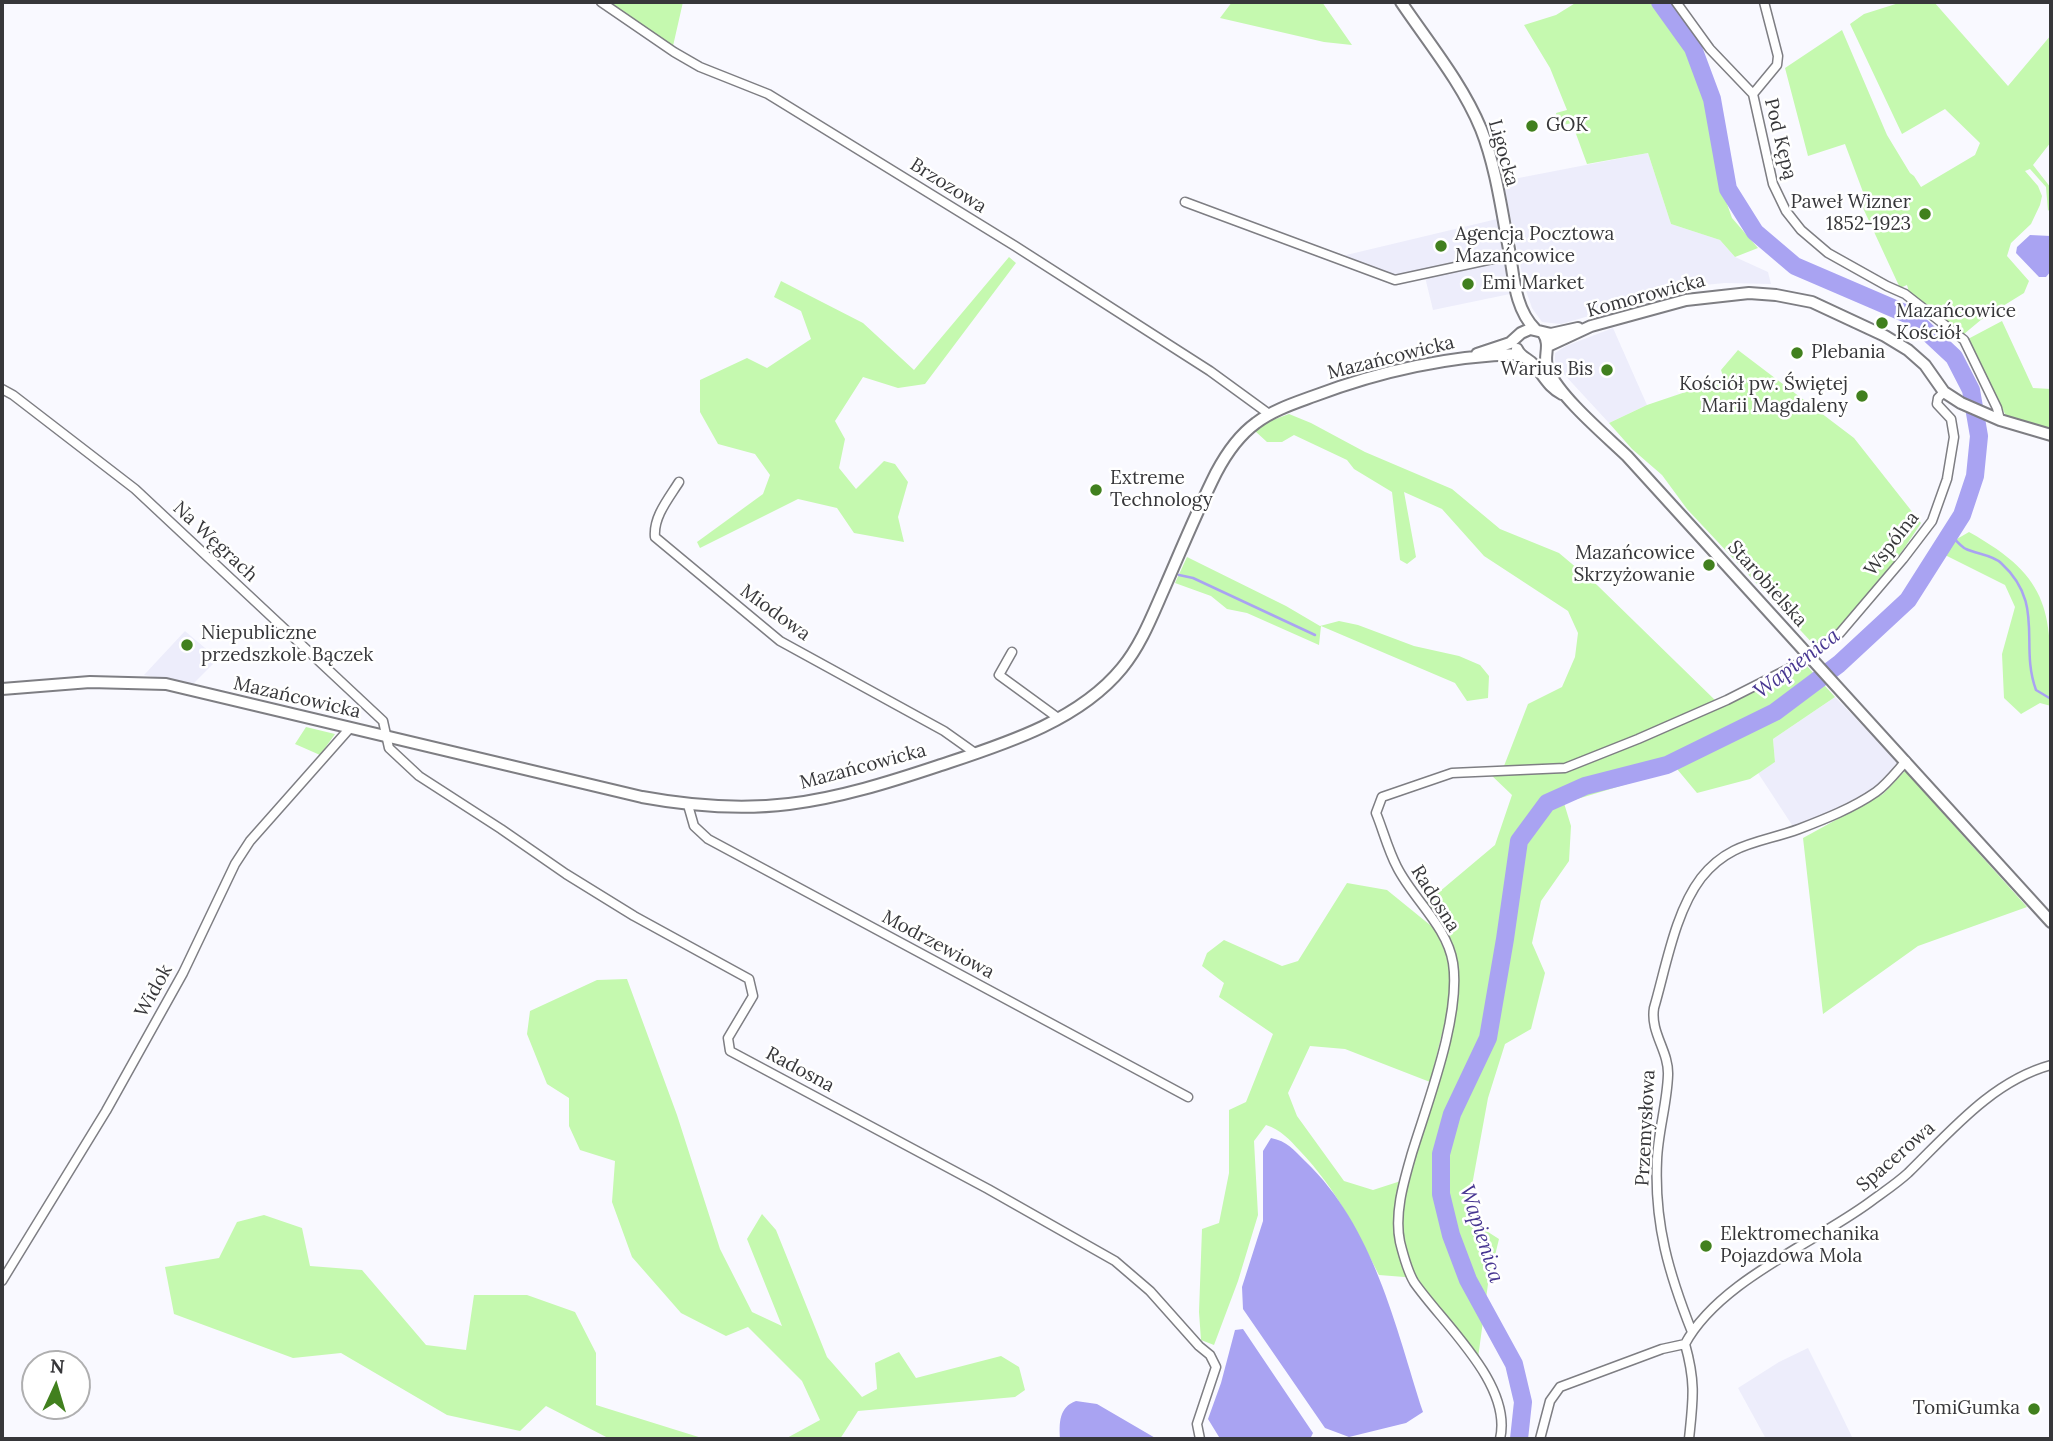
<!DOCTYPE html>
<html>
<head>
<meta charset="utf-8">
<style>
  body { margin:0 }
  #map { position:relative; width:2053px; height:1441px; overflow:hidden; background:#f9f9ff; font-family:Lora,serif }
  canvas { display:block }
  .frame { position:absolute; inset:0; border:4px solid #37373a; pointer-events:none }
  .north { position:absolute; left:21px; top:1350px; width:70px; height:70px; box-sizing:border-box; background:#fff; border:2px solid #afafb0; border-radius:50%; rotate:4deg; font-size:19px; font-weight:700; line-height:28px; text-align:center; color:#37373a }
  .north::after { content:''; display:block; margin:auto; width:24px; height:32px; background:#41801e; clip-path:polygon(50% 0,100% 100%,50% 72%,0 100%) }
</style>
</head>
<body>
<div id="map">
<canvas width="2053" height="1441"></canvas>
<div class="frame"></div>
<div class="north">N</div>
</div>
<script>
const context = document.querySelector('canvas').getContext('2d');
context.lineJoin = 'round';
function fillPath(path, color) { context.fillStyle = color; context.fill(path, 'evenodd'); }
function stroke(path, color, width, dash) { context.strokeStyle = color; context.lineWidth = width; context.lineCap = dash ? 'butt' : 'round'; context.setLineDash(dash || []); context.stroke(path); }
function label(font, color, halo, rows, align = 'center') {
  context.font = font + ' Lora,serif'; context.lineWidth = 5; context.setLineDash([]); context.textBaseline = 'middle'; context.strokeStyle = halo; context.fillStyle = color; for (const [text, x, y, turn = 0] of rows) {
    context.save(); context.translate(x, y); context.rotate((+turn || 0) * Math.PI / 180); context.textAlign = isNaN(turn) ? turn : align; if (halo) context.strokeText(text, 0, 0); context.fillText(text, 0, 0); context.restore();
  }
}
const built = new Path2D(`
  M1648 153 1671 224 1720 240 1735 257 1768 272 1771 284 1725 283 1694 286 1561 324 1542 322 1532 308 1525 288 1503 181Z
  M1497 219 1504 252 1396 277 1342 256Z
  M1507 259 1510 294 1433 310 1425 277Z
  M1613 328 1647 405 1609 423 1561 371 1555 361V353L1566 346Z
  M185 631 218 659 193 684 144 675Z
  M1835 697 1899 763 1876 788 1837 811 1794 828 1758 773 1775 762 1773 739Z
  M1808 1348 1838 1408 1853 1439H1766L1738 1388 1779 1362Z`);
const green = new Path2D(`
  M607 2H683L673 46 644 29Z
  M1232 2H1322L1352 45 1324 42 1220 18Z
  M1577 2H1650L1679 38 1701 85 1713 131 1720 184 1732 218 1758 248 1735 257 1720 240 1671 224 1648 153 1587 164 1572 123 1559 126 1556 113 1567 110 1550 68 1524 25 1556 15Z
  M1902 2H1934L2008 86 2051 35V142L2033 165 2051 188V207L2048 211 2046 187 2030 169 2025 171 2038 186 2042 196 2040 205 2031 224 2011 243 2007 256 2029 281 2024 293 1982 319 1964 334 1909 292 1907 285 1900 288 1857 195 1863 192 1845 144 1808 156 1785 68 1842 30 1887 135 1910 173 1914 176 1921 187 1975 155 1980 143 1945 109 1902 134 1850 24 1864 14Z
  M1009 257 1016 263 925 384 898 388 863 377 835 421 845 439 839 468 856 489 884 461 895 464 908 482 898 517 904 542 854 533 837 508 798 499 700 548 697 542 763 494 770 475 755 454 718 444 700 412V380L747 358 767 368 811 339 801 311 774 297 781 281 863 323 914 370Z
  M2002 321 2033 388 2051 389V429L2034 427 2007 418 1968 339Z
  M1738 350 1854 438 1921 523C1892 568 1858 613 1816 647L1687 509 1662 475 1632 449 1609 423 1647 405 1724 379 1721 370Z
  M1289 414 1311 423 1365 452 1452 489 1500 529 1559 553 1597 585 1717 702 1564 765 1504 766 1528 704 1562 687 1575 657 1578 633 1568 611 1484 556 1442 509 1404 492 1416 557 1407 564 1400 560 1392 492 1354 469 1347 460 1294 435 1282 442H1267L1255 431 1270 421Z
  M1969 532C2053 579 2051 612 2051 706L2040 703 2021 714 2004 698 2002 654 2015 607 2005 585 1945 555 1950 543Z
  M1187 557 1286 606 1320 626 1339 621 1358 625 1414 646 1459 656 1480 665 1489 676 1488 698 1467 701 1455 683 1321 626 1319 645 1247 613 1227 609 1211 596 1175 583Z
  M1807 666 1835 697 1773 739 1775 762 1750 779 1697 793 1677 769 1564 803 1571 826 1569 861 1541 901 1532 943 1545 973 1531 1029 1505 1044 1488 1098 1466 1218 1499 1239 1488 1284 1478 1358 1417 1278 1379 1275C1355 1228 1337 1190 1300 1151 1289 1139 1281 1130 1266 1125L1254 1141 1258 1215 1238 1281 1214 1345 1201 1340 1199 1312 1202 1229 1219 1223 1229 1173V1110L1246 1102 1273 1034 1219 997 1224 983 1202 966 1207 953 1224 940 1282 966 1298 961 1347 883 1387 890 1435 929 1449 961 1452 993 1430 1082 1345 1049 1310 1046 1288 1093 1297 1116 1344 1181 1373 1190 1410 1178 1447 1044 1455 960 1426 903 1495 845 1512 795 1490 774 1565 770 1730 704Z
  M306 727 335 734 320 755 295 744Z
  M1905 771 2027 907 1918 946 1823 1014 1803 838 1883 794Z
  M627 979 677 1115 720 1249 752 1312 782 1326 747 1239 762 1214 776 1230 827 1357 862 1397 877 1389 875 1363 899 1352 916 1378 1001 1356 1019 1367 1025 1390 1015 1397 858 1411 840 1439H785L820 1420 802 1381 748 1327 726 1336 681 1313 632 1257 612 1202 615 1161 580 1150 569 1126V1098L547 1084 527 1034 530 1011 597 980Z
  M264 1215 302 1228 310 1266 362 1270 426 1345 466 1350 474 1295H527L575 1312 596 1353V1405L705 1439H610L546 1406 520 1431 447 1415 341 1353 293 1358 174 1314 165 1267 219 1258 237 1222Z`);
const water = new Path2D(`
  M2030 235 2051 236V271L2046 277H2039L2016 253 2017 247Z
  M1271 1138C1287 1141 1294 1150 1305 1161 1374 1227 1395 1325 1423 1412L1406 1423 1349 1437 1325 1428 1243 1309 1242 1287 1263 1221V1151Z
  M1243 1329 1313 1433 1310 1439 1219 1437 1208 1419 1221 1383 1235 1330Z
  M1076 1401 1097 1404 1157 1439H1060C1059 1423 1059 1407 1076 1401Z`);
const stream = new Path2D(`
  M1950 534C1955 539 1960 546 1966 549 1977 554 1993 555 2001 563 2046 604 2019 644 2036 690L2051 699
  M1179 575 1193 578 1315 635`);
const river = new Path2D(`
  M1519 1439 1523 1402 1514 1364 1468 1280 1451 1235 1441 1194V1154L1452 1114 1488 1038 1505 939 1519 841 1547 803 1585 786 1667 765 1775 712 1839 664 1908 600 1962 515 1975 476 1979 436 1971 390 1954 357 1909 315 1795 266 1755 232 1728 189 1712 99 1693 48 1660 2`);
const street = new Path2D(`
  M601 2 674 52 700 67 768 94 1015 246 1210 371 1269 414
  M1676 2 1710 49 1753 94 1773 184 1786 211 1801 230 1828 253 1887 286 1905 294 1964 340 1997 408 2000 420
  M1753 94 1777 65 1778 56 1764 2
  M1185 202 1395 280 1511 255
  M2 389 13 395 135 489 383 721 389 748 419 776 501 829 566 874 634 916 749 979 753 996 728 1038 730 1051 988 1189 1115 1261 1150 1291 1199 1346 1210 1355 1216 1367 1197 1424 1200 1439
  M679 482C669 498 653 517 655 537L780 641 944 731 975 753
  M1012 652 999 675 1058 718
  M688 805 694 826 708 839 1188 1097
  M2 1281 106 1111 183 973 235 864 250 841 350 728
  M1692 1332C1669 1274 1654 1224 1657 1160 1658 1132 1667 1104 1668 1075 1669 1051 1650 1033 1654 1008 1666 967 1675 912 1701 878 1729 842 1761 843 1799 829 1825 819 1853 808 1876 792 1887 784 1897 771 1906 761
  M1685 1344C1696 1383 1693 1400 1689 1439
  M1500 1439C1513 1384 1443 1324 1414 1282 1408 1272 1403 1254 1400 1242 1394 1213 1404 1181 1412 1153 1428 1101 1461 1016 1453 963 1447 926 1413 899 1397 867 1388 850 1383 830 1376 813L1382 797 1452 773 1565 768 1638 739 1727 700 1796 665 1840 633 1903 559 1932 521 1947 479 1954 437 1951 419 1937 404 1938 398 1944 392
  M1540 1439 1550 1401 1560 1387 1662 1349 1685 1344C1719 1281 1813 1244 1870 1202 1882 1193 1896 1184 1908 1173 1950 1132 1992 1081 2051 1065`);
const secondary = new Path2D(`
  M1401 2C1428 42 1462 83 1481 129 1495 164 1501 206 1508 244 1514 272 1513 307 1535 329
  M1543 333C1552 346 1542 357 1548 370 1561 398 1604 434 1627 456L2051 922
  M1548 346 1591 326 1686 300 1749 293 1776 295 1812 302 1885 336 1908 350 1925 365 1944 392 1961 403 2000 420 2051 435
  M1517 349C1521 358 1528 358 1534 365 1544 375 1548 387 1562 394
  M1477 354 1510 343 1521 333 1530 329 1551 334 1578 328
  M2 689 90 682 166 684 642 797C691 806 740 810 789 804 839 798 890 782 938 766 1001 745 1078 722 1122 668 1141 645 1152 616 1164 589 1181 550 1197 511 1216 473 1226 454 1238 436 1256 423 1273 410 1295 403 1314 396 1380 371 1449 356 1519 354`);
const markers = [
  [1532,126,7,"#41801e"],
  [1925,214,7,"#41801e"],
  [1441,246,7,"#41801e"],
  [1468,284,7,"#41801e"],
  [1882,323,7,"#41801e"],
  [1797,353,7,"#41801e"],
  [1607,370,7,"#41801e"],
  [1862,396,7,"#41801e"],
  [1096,490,7,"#41801e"],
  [1709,565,7,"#41801e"],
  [187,645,7,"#41801e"],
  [1706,1246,7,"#41801e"],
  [2034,1409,7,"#41801e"]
];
const poiNames = [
  ["GOK",1546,126],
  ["Paweł Wizner",1911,203,"right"],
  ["1852-1923",1911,225,"right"],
  ["Agencja Pocztowa",1455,235],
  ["Mazańcowice",1455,257],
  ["Emi Market",1482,284],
  ["Mazańcowice",1896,312],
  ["Kościół",1896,334],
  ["Plebania",1811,353],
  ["Warius Bis",1593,370,"right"],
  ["Kościół pw. Świętej",1848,385,"right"],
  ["Marii Magdaleny",1848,407,"right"],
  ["Extreme",1110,479],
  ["Technology",1110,501],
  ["Mazańcowice",1695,554,"right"],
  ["Skrzyżowanie",1695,576,"right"],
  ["Niepubliczne",201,634],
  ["przedszkole Bączek",201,656],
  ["Elektromechanika",1720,1235],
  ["Pojazdowa Mola",1720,1257],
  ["TomiGumka",2020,1409,"right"]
];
const streetNames = [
  ["Pod Kępą",1780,139,76],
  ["Ligocka",1503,153,74],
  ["Brzozowa",948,186,32],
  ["Komorowicka",1646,296,-15],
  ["Mazańcowicka",1391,358,-14],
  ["Na Węgrach",215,542,43],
  ["Wspólna",1892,544,-52],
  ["Starobielska",1767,584,48],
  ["Miodowa",775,613,36],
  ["Mazańcowicka",297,698,13],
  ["Mazańcowicka",863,767,-15],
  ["Radosna",1435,899,58],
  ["Modrzewiowa",938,945,28],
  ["Widok",154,991,-61],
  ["Radosna",800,1070,28],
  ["Przemysłowa",1646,1128,-87],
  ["Spacerowa",1896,1157,-41]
];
const waterNames = [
  ["Wapienica",1797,664,-37],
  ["Wapienica",1481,1234,72]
];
fillPath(built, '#ededfb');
fillPath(green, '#c5f9af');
fillPath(water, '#a9a3f2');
stroke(stream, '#a9a3f2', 2.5);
stroke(river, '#a9a3f2', 18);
stroke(street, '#7e7e83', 11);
stroke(secondary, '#7e7e83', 14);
stroke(street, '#fff', 8);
stroke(secondary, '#fff', 10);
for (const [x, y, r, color] of markers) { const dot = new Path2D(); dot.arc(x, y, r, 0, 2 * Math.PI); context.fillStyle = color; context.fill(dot); stroke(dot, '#fff', 2.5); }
label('19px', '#37373a', '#fff', poiNames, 'left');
label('19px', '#37373a', '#fff', streetNames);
label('italic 21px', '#473691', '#fff', waterNames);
</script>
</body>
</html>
